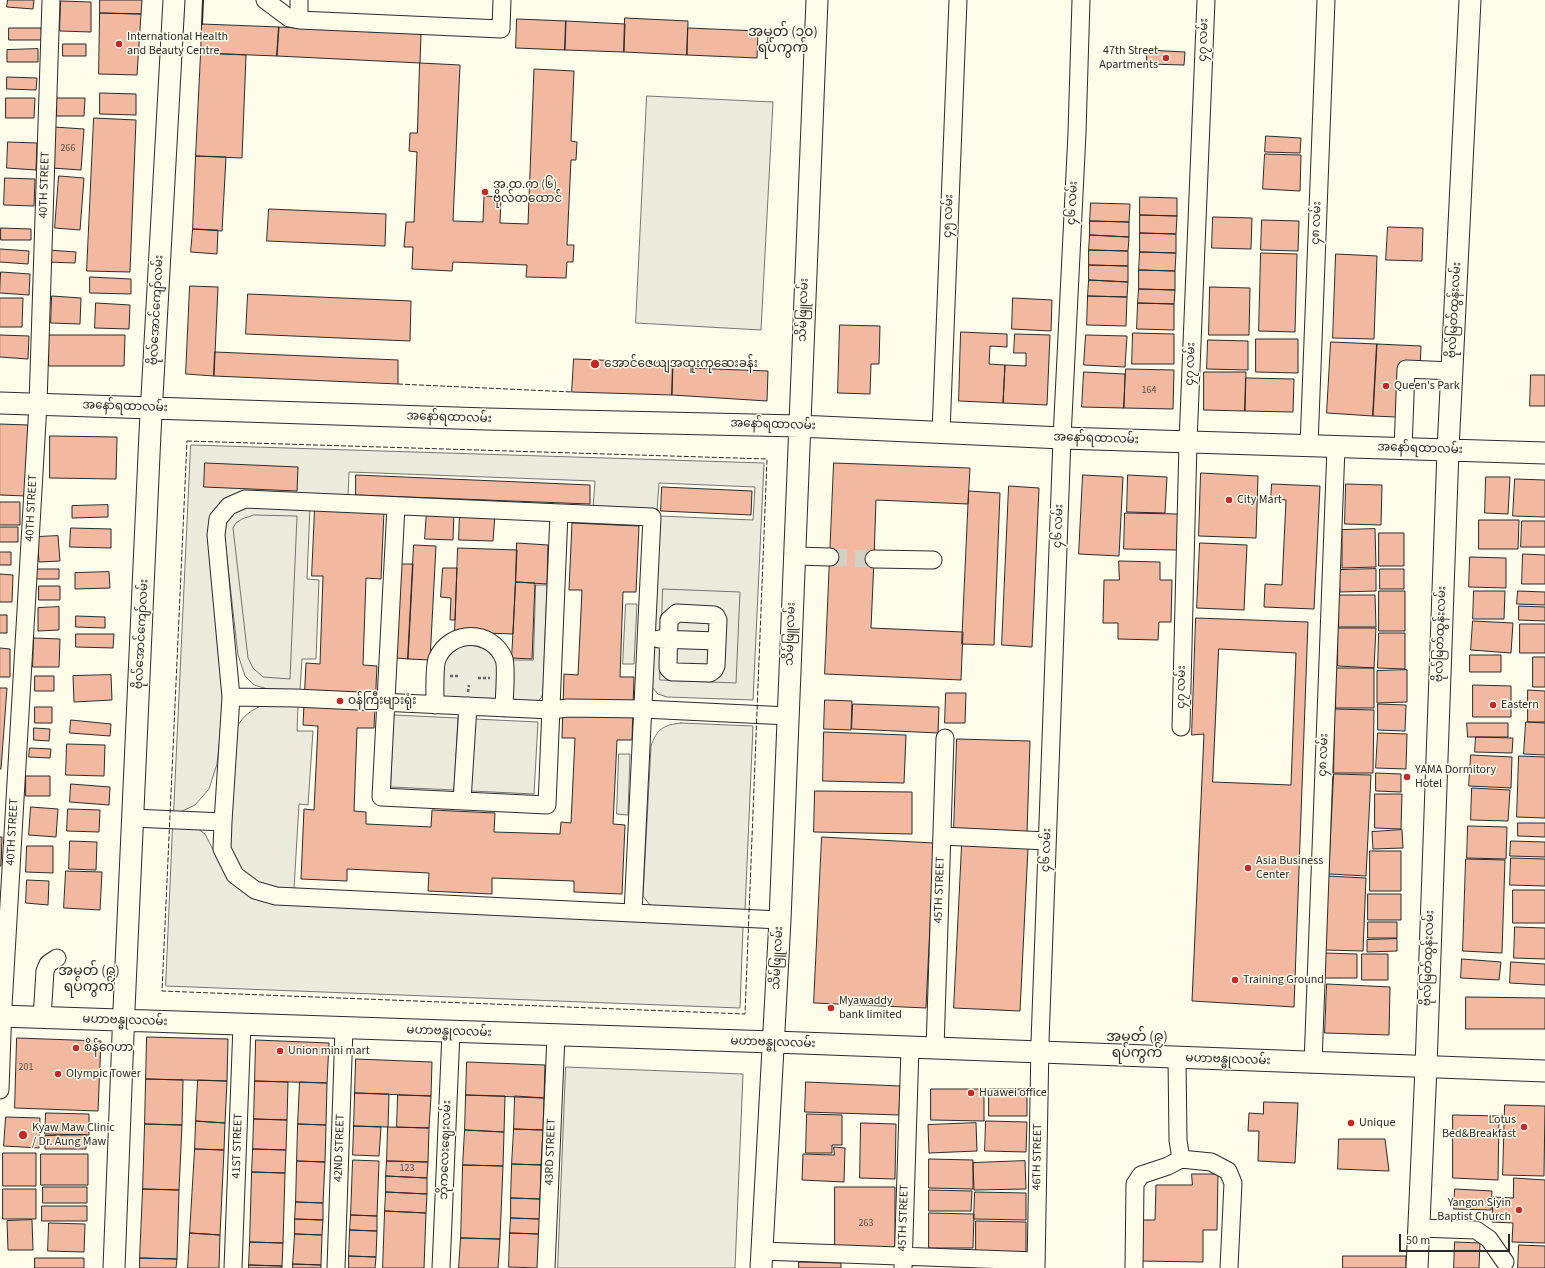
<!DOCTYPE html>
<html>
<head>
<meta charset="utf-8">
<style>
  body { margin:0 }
  #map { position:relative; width:1545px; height:1268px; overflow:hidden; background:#fdfbea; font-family:"Source Sans 3",sans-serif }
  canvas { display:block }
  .scale { position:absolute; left:1399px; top:1234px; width:111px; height:18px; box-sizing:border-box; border:2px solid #2b2b2b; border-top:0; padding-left:5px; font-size:12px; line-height:14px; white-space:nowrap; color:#2b2b2b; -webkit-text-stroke:3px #fdfbea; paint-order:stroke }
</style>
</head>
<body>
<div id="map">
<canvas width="1545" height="1268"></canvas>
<div class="scale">50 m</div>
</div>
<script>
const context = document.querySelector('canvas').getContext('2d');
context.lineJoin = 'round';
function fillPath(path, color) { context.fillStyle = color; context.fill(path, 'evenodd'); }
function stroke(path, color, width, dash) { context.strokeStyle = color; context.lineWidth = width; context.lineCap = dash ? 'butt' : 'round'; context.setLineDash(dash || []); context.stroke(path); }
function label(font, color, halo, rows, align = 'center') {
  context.font = font + ' "Source Sans 3","Noto Sans Myanmar",sans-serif'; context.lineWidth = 3; context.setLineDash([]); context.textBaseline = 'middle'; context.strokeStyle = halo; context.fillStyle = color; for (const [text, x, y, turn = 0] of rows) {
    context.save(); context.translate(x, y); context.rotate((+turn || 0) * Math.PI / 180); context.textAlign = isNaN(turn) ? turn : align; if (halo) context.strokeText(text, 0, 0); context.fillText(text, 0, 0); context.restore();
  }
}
const green = new Path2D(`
  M647 96 773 102 761 330 636 323Z
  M191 445 764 463 753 700 667 697 658 694 651 686 659 516 753 520 755 487 659 483 657 511 593 508 595 481 349 472 348 497 225 501 215 509 210 520 224 668 222 720 217 764 209 789 195 805 178 813 174 812Z
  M246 506H310L307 579 319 580 316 659H302L300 690 268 689 254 685 245 676 238 655 224 532C227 514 228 513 246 506Z
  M536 585H547L543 694 541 698 538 701 512 700 510 660H533Z
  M471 645C505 652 499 672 498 700L441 698C442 680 438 655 458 647 462 646 467 645 471 645Z
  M265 704 298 706 297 731H313L308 805 299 804 294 889 265 886 244 873 232 856 226 836 234 731C244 715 249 711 265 704Z
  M394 715 458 718 454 790 391 787Z
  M474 719 538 722 534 794 471 791Z
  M681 723 753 726 745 910 658 907 650 905 643 896 651 746C657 729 663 725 681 723Z
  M173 825 198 829 205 834 227 877 247 895 259 900 743 927 740 1008 166 986Z
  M566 1067 743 1074 735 1268H558Z`);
const parking = new Path2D(`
  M254 515 297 516 290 679 263 677 253 668 248 658 233 528 236 523 242 519Z
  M663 589 740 592 736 683 660 680Z
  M626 604H637L634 664H623Z
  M619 754H630L628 815 617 814Z`);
const building = new Path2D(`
  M8 0H34L33 9 7 7Z
  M100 0H142L141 14 100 13Z
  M61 1 91 2V32L60 31Z
  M100 13 141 14 137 75 99 74Z
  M625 18 688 21 687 55 624 52Z
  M517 19 566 21 565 50 516 48Z
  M566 21 625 24 624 52 565 50Z
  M202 24 279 27 277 56 201 53Z
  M279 27 421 34 420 63 277 56Z
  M9 28H41L42 40H9Z
  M688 28 758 31 757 58 687 55Z
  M63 44H86V56H63Z
  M38 49V62H7V50Z
  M1147 50 1185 52 1184 65 1147 64Z
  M201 53 246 55 242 158 196 156Z
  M420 63 460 65 453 221 483 222 484 196 501 197 500 223 528 224 534 69 574 71 571 141 577 142 576 160H571L567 245H574L573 262H567L566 278 526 277 527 265 453 262 452 271 412 269 413 247H404L406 222H414L417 152 409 151 410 133H417Z
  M7 77 37 78 36 90 7 89Z
  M100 93 136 94V115L100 114Z
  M6 98H35L34 118H6Z
  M57 98H85L84 116H57Z
  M94 118 136 120 130 272 87 271Z
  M54 127 84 129 81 170 52 168Z
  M1266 136 1301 138 1300 153 1265 152Z
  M8 142 37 143 36 170 7 168Z
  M1265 154 1301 155 1300 191 1263 189Z
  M196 156 226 157 222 231 193 229Z
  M59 176 84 178 80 230 55 228Z
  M5 178 35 179 34 206 4 205Z
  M1140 197 1177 198V216L1140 215Z
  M1091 203 1130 204 1129 222 1090 221Z
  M269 209 386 214 385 246 267 241Z
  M1140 215 1177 216 1176 234 1140 233Z
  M1213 217 1252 218 1251 249 1212 248Z
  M1262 220 1299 221 1298 251 1261 250Z
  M1090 221 1129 222V237L1090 235Z
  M1388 227 1423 228 1422 261 1386 260Z
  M1 228 31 229V240H1Z
  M193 229 218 230 217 254 191 252Z
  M1140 233 1176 234V253L1140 252Z
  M1090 235 1129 237 1128 251 1089 250Z
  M0 249 29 251 28 264 0 262Z
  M48 250 76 252 75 263 47 262Z
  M1089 250 1128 251V266L1089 265Z
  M1140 252 1176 253 1175 271 1139 270Z
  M1261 253 1297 254 1295 332 1259 331Z
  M1336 254 1377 256 1374 339 1333 338Z
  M1089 265 1128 266V282L1089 280Z
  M1139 270 1175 271V290L1139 289Z
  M1 272 30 274 29 295 0 293Z
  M90 277 131 279V294L90 293Z
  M1089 280 1128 282 1127 297 1088 296Z
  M190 286 218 287 214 376 186 374Z
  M1210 287 1250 288 1249 335H1209Z
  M1139 289 1175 290 1174 304 1138 303Z
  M248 294 411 301 410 341 246 334Z
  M52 296 81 298 80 324 51 323Z
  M1088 296 1127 297 1126 326 1087 325Z
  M0 298H23L22 327H0Z
  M1013 298 1052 300 1051 331 1012 329Z
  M96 303 130 305 129 329 95 328Z
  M1138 303 1174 304V330L1137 329Z
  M840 325 880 326 879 364H871L870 394 838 393Z
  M961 332 1007 334V347L990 346 989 364 1005 365 1003 403 959 401Z
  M1133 333 1174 334V364H1132Z
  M1015 334 1050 335 1047 405 1003 403 1005 365 1026 366V353H1014Z
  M0 335 29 336 28 359 0 357Z
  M49 335H125L124 366H49Z
  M1086 335 1127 336 1125 367 1084 365Z
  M1256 339H1298V373L1256 372Z
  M1208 340 1248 341V370L1207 369Z
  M1331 342 1377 344 1373 416 1327 413Z
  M1377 344 1421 346 1420 370 1398 369 1396 417 1373 416Z
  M215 352 398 360V384L214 376Z
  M574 359 673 363 672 395 572 392Z
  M673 363 689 364V368L768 371 767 401 672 395Z
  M1126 369 1174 370 1173 409 1124 408Z
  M1084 372 1125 374 1124 408 1082 407Z
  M1204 372H1246L1245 411 1204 410Z
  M1531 375H1545V406H1530Z
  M1246 378 1294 379 1293 412 1245 411Z
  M0 424 28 425 26 496 0 495Z
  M50 436 117 437 116 479 50 478Z
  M205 463 298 467 297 491 204 487Z
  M834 463 970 468 968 504 876 500 874 559 871 628 963 632 961 680 825 674Z
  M1201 473 1258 476 1256 538 1199 536Z
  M356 475 590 485V504L356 495Z
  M1083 475 1123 477 1119 556 1079 554Z
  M1128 475 1167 477 1165 513 1127 512Z
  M1486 477H1510L1508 514 1485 513Z
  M1515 479 1545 480V517L1513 516Z
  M1272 484 1320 486 1314 609 1264 607 1265 584 1282 585 1286 500 1271 499Z
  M1346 484 1382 485 1381 525 1345 524Z
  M1009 486 1039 488 1032 647 1002 645Z
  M662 487 752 491 751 515 661 511Z
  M969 491 1000 493 994 645 962 644Z
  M0 502H20V525H0Z
  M108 505V517L72 518V506Z
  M315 508 384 511 381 579 366 578 363 665 377 666 374 728H357L354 811 366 812V824L431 827 432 810 495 813 494 832 560 834 561 822 571 823 575 738H562L564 674 578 675 582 590H569L572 523 639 526 636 592H623L620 677H634L632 740H617L613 824 625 825 622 894 574 892V881L492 878V894L428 891 429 873 347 869V881L301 879 304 809 314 810 318 726 303 725 306 663 320 664 323 576H312Z
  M427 510 454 511 453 540 425 539Z
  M460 512 495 514 493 541 459 540Z
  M1125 513 1178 514 1177 550 1124 549Z
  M1479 520H1519L1518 549H1479Z
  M1522 521H1545V547H1521Z
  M0 527H18V542H0Z
  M71 528 111 529V548L70 547Z
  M1375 529 1376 567 1342 568V530Z
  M1379 533H1404V566H1379Z
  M58 536 60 561 39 562 37 537Z
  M517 543 548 545 547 584 516 582Z
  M1200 543 1247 545 1244 610 1197 608Z
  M414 545 436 546 430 660 408 659Z
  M458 548 517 550 513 634 455 632Z
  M0 552H11V565H0Z
  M1523 554 1545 555V584H1522Z
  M1470 557 1506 558V588L1469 587Z
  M1119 561 1160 562V580H1172L1171 622H1159L1158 640 1118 639V623H1103L1104 580H1119Z
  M401 564H413L408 659 397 658Z
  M443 568H457L455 620H450L451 598 441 597Z
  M36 569H59V579H35Z
  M1376 569V591L1340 592 1339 570Z
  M1380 569H1404V589H1380Z
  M109 572 110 588 75 589V573Z
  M0 574 13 575 12 602H0Z
  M516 582 535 583 532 659 512 658Z
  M39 586H60V600H39Z
  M1379 591H1405V631H1379Z
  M1474 591H1505L1504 619H1473Z
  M1518 591 1545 592V605L1517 604Z
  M1339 595H1375L1376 627H1339Z
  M1519 606 1545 607V621L1519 620Z
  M59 607V630L38 631V608Z
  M0 615H7V633H0Z
  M76 616 105 617V628L76 627Z
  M1196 618 1308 622 1294 1007 1192 1001 1204 734 1192 735Z
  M1473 621 1513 623 1511 653 1471 650Z
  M1520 624H1545V653H1520Z
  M1338 628H1376L1374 668 1338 666Z
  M1379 633H1405V669L1378 668Z
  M76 634H114L113 648 76 647Z
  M34 638 60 639 59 667H33Z
  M0 648 10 649V677H0Z
  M1219 649 1296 653 1291 785 1213 782Z
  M1470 655H1501V672H1470Z
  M1533 657H1545V687H1533Z
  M1336 668H1374V708H1336Z
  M1407 670V702L1377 703V671Z
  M111 675 112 700 74 702 73 676Z
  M35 676H54V691H35Z
  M1473 685 1511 686V717H1473Z
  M0 688H7L1 769H0Z
  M1528 690 1545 691V722H1528Z
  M946 693H966L965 723H945Z
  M825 700 852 701 851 730 824 729Z
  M853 704 939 707 938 733 852 729Z
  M1378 704 1406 705 1405 731 1378 730Z
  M35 707H52V723H35Z
  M1335 709 1374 710 1373 773H1334Z
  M71 720 111 724 110 736 70 733Z
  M1526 722 1545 723V755L1524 754Z
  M1467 723H1508V737H1468Z
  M34 728 50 729 49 741 34 740Z
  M824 732 906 735 904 783 823 781Z
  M1378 733 1407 734 1406 769 1376 768Z
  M1476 737 1513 738 1512 753 1475 752Z
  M957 739 1030 741 1027 833 954 831Z
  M67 744 105 745 104 776 66 775Z
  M30 748 51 749 50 758 29 757Z
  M1471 755 1512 757 1511 788 1469 786Z
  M1519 756 1545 757V818L1517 817Z
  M1376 773 1401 774V792L1376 791Z
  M1334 774 1371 775 1366 876 1329 874Z
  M26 776H50V796H26Z
  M71 784 110 787 109 805 70 802Z
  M1472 788 1510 790 1508 821 1471 820Z
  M815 791 912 792V834L814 832Z
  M1375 794H1402L1401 829 1375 828Z
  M31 807 58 809 56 837 29 835Z
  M68 809 100 810 99 832 67 831Z
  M1518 823H1545V837L1518 836Z
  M1468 826 1507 827 1506 859 1467 858Z
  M1402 830 1403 848 1373 849 1372 832Z
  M0 837H2L1 866H0Z
  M822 837 934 843 926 1008 814 1003Z
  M70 841 97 842 96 870 69 869Z
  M1511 841 1545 842V857L1510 856Z
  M962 845 1028 848 1020 1011 954 1008Z
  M27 846H53V873L26 872Z
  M1370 851H1401V891H1370Z
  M1511 858 1545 859V886L1510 885Z
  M1466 859 1505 860 1502 953 1463 951Z
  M66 871 102 872 100 910 64 908Z
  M1327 876 1366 878 1363 951 1325 950Z
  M27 880 49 881 48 905 26 903Z
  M1513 890H1545V923H1513Z
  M1368 894H1401V920H1368Z
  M1368 922H1397V938H1368Z
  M1515 927 1545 928V959L1514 958Z
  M1397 939V951L1367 952V940Z
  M1324 953 1357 954V978H1324Z
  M1362 954H1388V980H1362Z
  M1462 959 1501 962 1499 980 1461 978Z
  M1511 962 1545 964V985L1510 983Z
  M1327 984 1390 987 1389 1035 1325 1033Z
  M1466 997 1545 998V1029H1466Z
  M147 1037 228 1039 227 1081 146 1079Z
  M17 1038 101 1041 98 1111 15 1108Z
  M256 1040 329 1043 327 1083 255 1081Z
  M356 1059 432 1062 431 1096 355 1093Z
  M467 1062 545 1065 544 1098 466 1095Z
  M146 1079 183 1080 182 1125 145 1124Z
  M198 1080 227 1081 225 1123 196 1121Z
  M255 1081 288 1082 287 1120 254 1119Z
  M300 1082 327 1083 326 1125 298 1124Z
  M806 1082 900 1086 899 1115 805 1112Z
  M931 1089H984V1121L931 1120Z
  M989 1089H1027V1116H989Z
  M355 1093 389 1094 388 1127 354 1126Z
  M398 1095 431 1096 429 1128 397 1127Z
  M466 1095 505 1096 504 1132 465 1130Z
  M515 1096 544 1098 543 1130 514 1129Z
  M1264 1102 1298 1103 1295 1163 1258 1161 1259 1131H1248L1249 1113 1263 1114Z
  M1505 1105 1545 1106 1544 1176 1503 1175Z
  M46 1113 89 1114V1135L45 1134Z
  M807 1114 842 1115V1145H832V1153H806Z
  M1453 1115 1499 1116 1498 1180 1453 1178Z
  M6 1117 40 1118 39 1148 4 1146Z
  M254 1119 287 1120 286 1150 253 1149Z
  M196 1121 225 1123 224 1150 195 1149Z
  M986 1121 1027 1122 1026 1152 985 1151Z
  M861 1123 896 1124 895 1179 860 1178Z
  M976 1123 977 1151 929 1153 928 1125Z
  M145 1124 182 1125 179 1190 143 1189Z
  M298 1124 326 1125 325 1162 297 1161Z
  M354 1126 381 1127 379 1156 353 1155Z
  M388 1127 429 1128 428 1162 387 1161Z
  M514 1129 543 1130 541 1165 512 1164Z
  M465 1130 504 1132 503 1166 463 1165Z
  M86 1135V1149H45V1136Z
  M1339 1139H1385L1389 1171 1338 1169Z
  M834 1147 845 1148 844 1182 802 1180 803 1154 834 1155Z
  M195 1149 224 1150 220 1235 190 1233Z
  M253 1149 286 1150 285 1173 252 1172Z
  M3 1153H36V1186H3Z
  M41 1154H88V1185H41Z
  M929 1159 973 1160V1189L929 1188Z
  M353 1160 379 1161 377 1216 351 1215Z
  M297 1161 325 1162 323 1203 296 1202Z
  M387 1161 428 1162 427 1178 386 1176Z
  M1025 1161 1026 1189 974 1190 973 1163Z
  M512 1164 541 1165 540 1199 511 1198Z
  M463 1165 503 1166 500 1239 461 1238Z
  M252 1172 285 1173 283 1243 250 1242Z
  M1192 1174H1218L1217 1230H1203V1262L1139 1261 1140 1220H1155L1156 1185H1192Z
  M386 1176 427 1178V1194L386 1192Z
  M1514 1178 1545 1180V1243L1512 1242 1513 1223 1492 1222 1493 1197 1513 1198Z
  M43 1187H87V1203H43Z
  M835 1187H895V1248H835Z
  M3 1189H36V1219H3Z
  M143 1189 179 1190 177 1259 140 1258Z
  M1455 1189 1492 1191 1491 1210 1454 1209Z
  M929 1190 972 1191 971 1211H929Z
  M386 1192 427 1194 426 1213 385 1211Z
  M975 1192 1026 1193V1220L974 1219Z
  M511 1198 540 1199V1219L511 1218Z
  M296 1202 323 1203V1220L295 1219Z
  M42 1206H87V1221H42Z
  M385 1211 426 1213 424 1268H383Z
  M929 1213 974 1214 973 1248H929Z
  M351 1215 377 1216V1231L350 1230Z
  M511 1218 540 1219 539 1234 510 1233Z
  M295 1219 323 1220 322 1235 295 1234Z
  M32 1220 33 1250H8L7 1221Z
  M976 1221 1026 1222V1253H976Z
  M49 1223 85 1224 84 1252 48 1251Z
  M350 1230 377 1231 376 1257 349 1256Z
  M190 1233 220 1235 219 1268H188Z
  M510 1233 539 1234 538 1268 509 1267Z
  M295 1234 322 1235 321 1265 293 1264Z
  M461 1238 500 1239 498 1268H459Z
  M250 1242 283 1243 282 1266 249 1265Z
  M1455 1242 1480 1243 1479 1268H1454Z
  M1519 1245 1545 1246V1268H1518Z
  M349 1256 376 1257 375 1268H349Z
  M1343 1256H1406V1268H1343Z
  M35 1258H84V1268H35Z
  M140 1258 177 1259 176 1268H140Z
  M799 1262 841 1263V1268H799Z
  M293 1264 321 1265V1268H293Z
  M249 1265 282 1266V1268H249Z`);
const minorTunnel = new Path2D(`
  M830 557 874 559`);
const path = new Path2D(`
  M450 676H459
  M478 678H490
  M468 692 469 685`);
const minor = new Path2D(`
  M265 0 289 18 299 20 501 29 502 0
  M299 20V0
  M941 432 958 0
  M1309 446 1326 0
  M1403 449 1406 369 1452 371
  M396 506 381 797 547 805 559 513
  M794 556 830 557
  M874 559 933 560
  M677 613 714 615 716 616 718 620 716 666 714 670 710 673 677 672H672L668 668 669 620Z
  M659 639 717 641
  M231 697 295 698 551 710 568 708 643 709 788 716
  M435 705C435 694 434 668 437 659 450 629 492 629 504 659 507 667 504 698 504 708
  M1181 727 1188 442 1206 0
  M462 801 468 706
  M133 818 223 822
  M942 836 1047 841
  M633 913 652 517 245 499 229 506 218 519 216 535 231 697 223 822 222 849 235 875 255 890 276 896 780 920
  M42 1018 45 971 48 964 57 958
  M935 1049 945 738
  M1177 1058 1178 1140 1181 1159 1211 1162 1228 1171 1233 1183 1229 1268
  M1313 1063 1336 447
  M0 1090 3 1006 38 404 51 0
  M1418 1228 1476 1230 1489 1239 1505 1262
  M761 1251 1036 1261
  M233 1268 242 1024
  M336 1268 344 1028
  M441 1268 451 1032
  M546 1268 556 1036
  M903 1268 910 1048
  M1036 1268 1040 1042 1062 438 1077 133 1081 0
  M1134 1268 1135 1184 1141 1175 1168 1166 1181 1159`);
const major = new Path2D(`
  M0 403 486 419 799 426 1062 438 1545 453
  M0 1016 802 1043 1545 1071
  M114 1268 124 1009 150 433 174 0
  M761 1268 780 920 817 0
  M1417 1268 1426 1067 1448 450 1470 0`);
const fence = new Path2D(`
  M398 384 572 392
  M187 441 767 459 745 1014 162 991Z`);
const wall = new Path2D(`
  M202 24 203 0`);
const markers = [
  [119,44,4,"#c62828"],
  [1166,58,4,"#c62828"],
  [485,192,4,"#c62828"],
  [595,364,5,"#c62828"],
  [1386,386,4,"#c62828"],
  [1229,500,4,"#c62828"],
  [340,701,4,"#c62828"],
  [1493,705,4,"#c62828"],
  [1407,777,4,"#c62828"],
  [1248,868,4,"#c62828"],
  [1235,980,4,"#c62828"],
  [831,1008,4,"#c62828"],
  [76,1048,4,"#c62828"],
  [280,1051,4,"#c62828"],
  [58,1074,4,"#c62828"],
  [971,1093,4,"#c62828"],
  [1351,1123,4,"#c62828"],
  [1524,1127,4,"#c62828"],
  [23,1135,5,"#c62828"],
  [1519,1210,4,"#c62828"]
];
const numberNames = [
  ["266",68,149],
  ["164",1149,391],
  ["201",26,1068],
  ["123",407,1169],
  ["263",866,1224]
];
const poiNames = [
  ["International Health",127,37],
  ["and Beauty Centre",127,51],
  ["47th Street",1158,51,"right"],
  ["Apartments",1158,65,"right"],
  ["အ.ထ.က (၆)",493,185],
  ["ဗိုလ်တထောင်",493,199],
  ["အောင်ဇေယျအထူးကုဆေးခန်း",604,364],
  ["Queen's Park",1394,386],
  ["City Mart",1237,500],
  ["ဝန်ကြီးများရုံး",348,701],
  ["Eastern",1501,705],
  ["YAMA Dormitory",1415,770],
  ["Hotel",1415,784],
  ["Asia Business",1256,861],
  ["Center",1256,875],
  ["Training Ground",1243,980],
  ["Myawaddy",839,1001],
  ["bank limited",839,1015],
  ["စိန်ဂေဟာ",84,1048],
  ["Union mini mart",288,1051],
  ["Olympic Tower",66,1074],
  ["Huawei office",979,1093],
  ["Lotus",1516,1120,"right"],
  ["Bed&Breakfast",1516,1134,"right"],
  ["Unique",1359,1123],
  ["Kyaw Maw Clinic",32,1128],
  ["/ Dr. Aung Maw",32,1142],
  ["Yangon Siyin",1511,1203,"right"],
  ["Baptist Church",1511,1217,"right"]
];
const streetNames = [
  ["၄၇ လမ်း",1204,40,-88],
  ["40TH STREET",45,185,-88],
  ["၄၆ လမ်း",1073,203,-87],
  ["၄၅ လမ်း",949,216,-88],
  ["၄၈ လမ်း",1317,223,-88],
  ["ဗိုလ်အောင်ကျော်လမ်း",157,310,-87],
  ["သိမ်ဖြူလမ်း",804,310,-88],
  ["ဗိုလ်မြတ်ထွန်းလမ်း",1455,310,-87],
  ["၄၇ လမ်း",1191,364,-88],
  ["အနော်ရထာလမ်း",125,407,2],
  ["အနော်ရထာလမ်း",449,418,2],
  ["အနော်ရထာလမ်း",773,425,2],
  ["အနော်ရထာလမ်း",1096,439,2],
  ["အနော်ရထာလမ်း",1420,449,2],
  ["40TH STREET",32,508,-87],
  ["၄၆ လမ်း",1059,526,-88],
  ["ဗိုလ်အောင်ကျော်လမ်း",142,634,-87],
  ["သိမ်ဖြူလမ်း",791,634,-88],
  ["ဗိုလ်မြတ်ထွန်းလမ်း",1441,634,-88],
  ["၄၇ လမ်း",1182,687,-89],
  ["၄၈ လမ်း",1324,755,-88],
  ["40TH STREET",13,832,-87],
  ["၄၆ လမ်း",1047,850,-88],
  ["45TH STREET",940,890,-88],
  ["သိမ်ဖြူလမ်း",778,958,-87],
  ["ဗိုလ်မြတ်ထွန်းလမ်း",1429,958,-88],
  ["မဟာဗန္ဓုလလမ်း",125,1021,2],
  ["မဟာဗန္ဓုလလမ်း",449,1032,2],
  ["မဟာဗန္ဓုလလမ်း",773,1043,2],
  ["မဟာဗန္ဓုလလမ်း",1228,1060,2],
  ["41ST STREET",238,1146,-88],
  ["42ND STREET",340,1148,-88],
  ["ဘိုကလေးဈေးလမ်း",446,1150,-88],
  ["43RD STREET",551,1152,-88],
  ["46TH STREET",1038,1157,-89],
  ["45TH STREET",904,1218,-88]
];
const quarterNames = [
  ["အမှတ် (၁၀)",783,33],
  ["ရပ်ကွက်",783,49],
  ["အမှတ် (၉)",89,972],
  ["ရပ်ကွက်",89,988],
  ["အမှတ် (၉)",1137,1038],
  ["ရပ်ကွက်",1137,1054]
];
fillPath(green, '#ecebdb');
stroke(green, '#74746e', 1);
fillPath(parking, '#eceadb');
stroke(parking, '#74746e', 1);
fillPath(building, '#f2b8a0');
stroke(building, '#2b2b2b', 1);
stroke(minorTunnel, '#d3d1c4', 17, [17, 8]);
stroke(minor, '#2b2b2b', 19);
stroke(major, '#2b2b2b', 23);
stroke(path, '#6a6964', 2.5, [3, 2]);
stroke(minor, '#fdfbea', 17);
stroke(major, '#fdfbea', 21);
stroke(fence, '#2b2b2b', 1, [5, 2]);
stroke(wall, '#2b2b2b', 2);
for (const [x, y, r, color] of markers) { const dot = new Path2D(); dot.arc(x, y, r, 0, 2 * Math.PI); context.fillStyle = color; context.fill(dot); stroke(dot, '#fdfbea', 1.5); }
label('10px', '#5d4e48', null, numberNames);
label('12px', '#2b2b2b', '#fdfbea', poiNames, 'left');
label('12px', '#2b2b2b', '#fdfbea', streetNames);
label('14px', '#2b2b2b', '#fdfbea', quarterNames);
</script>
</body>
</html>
